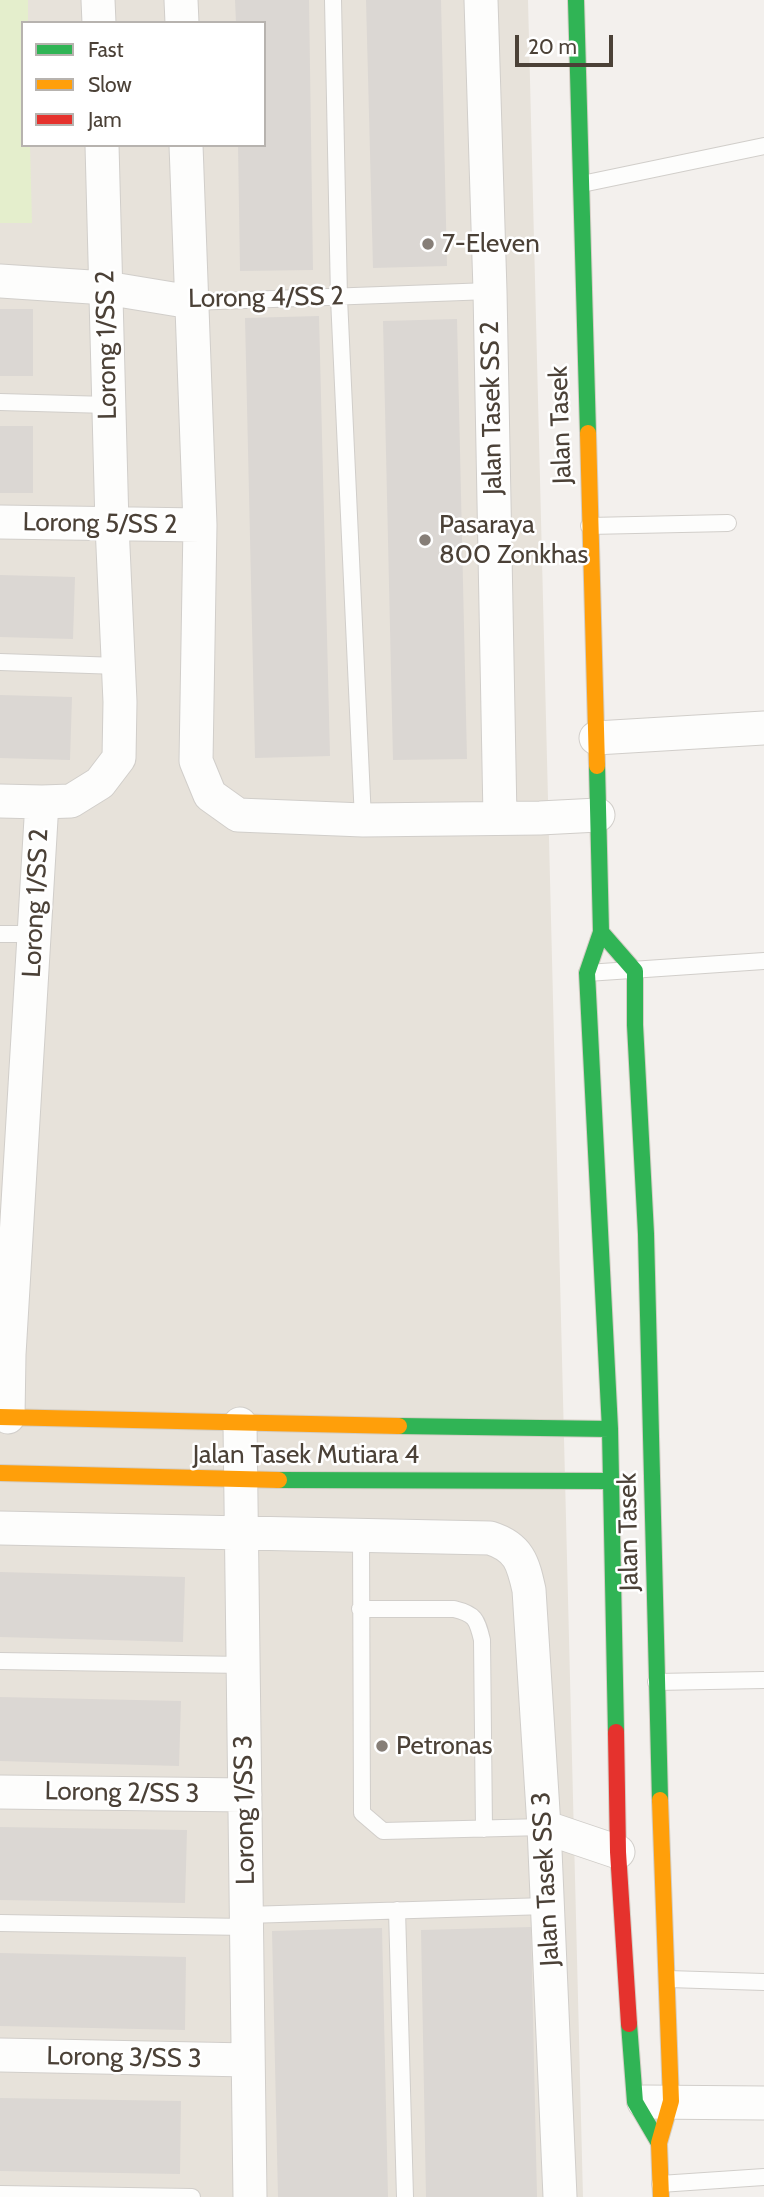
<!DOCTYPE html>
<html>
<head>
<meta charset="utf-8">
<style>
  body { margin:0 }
  #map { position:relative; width:764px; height:2197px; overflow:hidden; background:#f3f0ed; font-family:Cabin,sans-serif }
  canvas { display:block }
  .legend { position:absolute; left:21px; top:21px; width:245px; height:126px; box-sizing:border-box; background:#fff; border:2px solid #b7b3af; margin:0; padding:9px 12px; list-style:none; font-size:21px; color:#4b4137 }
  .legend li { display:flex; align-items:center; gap:14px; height:35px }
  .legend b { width:35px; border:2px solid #b7b3af }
  .scale { position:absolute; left:515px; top:35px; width:98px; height:32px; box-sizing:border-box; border:4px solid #4b4137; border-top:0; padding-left:9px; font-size:21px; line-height:24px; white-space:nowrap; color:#4b4137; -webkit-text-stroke:5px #fff; paint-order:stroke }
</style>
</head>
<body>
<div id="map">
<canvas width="764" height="2197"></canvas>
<ul class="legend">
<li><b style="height:9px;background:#30b455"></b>Fast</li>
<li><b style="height:9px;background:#ff9f0a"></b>Slow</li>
<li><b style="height:9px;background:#e5322d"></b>Jam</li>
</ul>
<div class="scale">20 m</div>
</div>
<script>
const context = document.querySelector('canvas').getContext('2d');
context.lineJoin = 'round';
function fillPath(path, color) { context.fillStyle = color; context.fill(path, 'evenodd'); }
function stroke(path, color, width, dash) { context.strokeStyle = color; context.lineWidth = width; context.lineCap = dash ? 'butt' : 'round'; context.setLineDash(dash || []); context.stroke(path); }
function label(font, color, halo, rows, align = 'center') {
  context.font = font + ' Cabin,sans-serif'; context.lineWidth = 5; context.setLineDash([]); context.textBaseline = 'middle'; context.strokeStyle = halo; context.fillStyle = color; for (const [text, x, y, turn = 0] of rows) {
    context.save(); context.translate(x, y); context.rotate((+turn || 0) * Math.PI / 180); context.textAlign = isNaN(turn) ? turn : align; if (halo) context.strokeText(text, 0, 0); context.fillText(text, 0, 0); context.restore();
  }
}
const residential = new Path2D(`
  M0 0H528L583 2197H0ZM23 23H264V145H23Z`);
const green = new Path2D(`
  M0 0H28V23H23V145H30L32 223H0Z`);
const building = new Path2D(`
  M235 0H309L313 270 240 271 238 145H264V23H236Z
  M366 0H441L447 266 373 268Z
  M0 309H33V376H0Z
  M319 316 330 756 255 758 245 318Z
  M457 319 467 759 393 760 383 321Z
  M0 426H33V493H0Z
  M0 575 75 577 73 639 0 637Z
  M0 695 72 697 70 760 0 758Z
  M0 1572 185 1577 183 1642 0 1637Z
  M0 1697 181 1701 179 1766 0 1761Z
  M0 1827 187 1830 185 1903 0 1900Z
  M531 1927 537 2197H426L421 1930Z
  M382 1928 388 2197H278L272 1931Z
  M0 1953 186 1957 185 2030 0 2026Z
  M0 2098 181 2101 180 2174 0 2171Z`);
const lane = new Path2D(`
  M333 0 339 298 363 820
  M582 184 764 146
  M191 302 490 291
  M0 402 108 405
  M589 526 728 523
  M0 662 119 666
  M0 934H35
  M587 973 764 961
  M361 1534 362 1813 383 1831 544 1827
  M360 1609H454C475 1614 477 1619 482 1640L484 1829
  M0 1661 243 1665
  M656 1682 764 1680
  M397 1910 405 2197
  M246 1915 547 1906
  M0 1923 246 1927
  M668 1979 764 1982
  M660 2184 764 2177
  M0 2194 192 2197`);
const street = new Path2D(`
  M98 0 99 23
  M181 0 182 23
  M481 0 490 291 500 817
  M186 145 200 525 196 761 210 795 238 815 363 820 540 818 598 815
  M0 281 106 288 191 302
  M0 522 200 525
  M596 738 764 728
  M0 801 42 802
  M8 1417 9 1354 42 802 71 801 100 783 119 758 120 702 112 525 102 145
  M240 1424 250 2197
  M0 1528 490 1538C519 1547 523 1563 529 1590L544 1827 560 2197
  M0 1792 245 1795
  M544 1827 618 1852
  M0 2055 248 2060
  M644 2102 764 2103`);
const fast = new Path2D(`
  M576 0 588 433
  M597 766 601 932 587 973 610 1429 616 1732
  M601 932 635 971V1025L646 1234 660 1800
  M399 1426 610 1429
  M279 1480 611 1481
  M629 2024 635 2102 659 2143`);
const slow = new Path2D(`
  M588 433 597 766
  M0 1417 399 1426
  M0 1473 279 1480
  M660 1800 671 2101 659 2143 661 2197`);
const jam = new Path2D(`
  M616 1732 618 1852 629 2024`);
const markers = [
  [428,244,7,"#867e77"],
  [425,540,7,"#867e77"],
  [382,1746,7,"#867e77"]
];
const poiNames = [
  ["7-Eleven",442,244],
  ["Pasaraya",439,525],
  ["800 Zonkhas",439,555],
  ["Petronas",396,1746]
];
const streetNames = [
  ["Lorong 4/SS 2",266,298,-1],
  ["Lorong 1/SS 2",107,345,-91],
  ["Jalan Tasek SS 2",492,408,-91],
  ["Jalan Tasek",561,425,-92],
  ["Lorong 5/SS 2",100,524,1],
  ["Lorong 1/SS 2",36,903,-87],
  ["Jalan Tasek Mutiara 4",306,1455],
  ["Jalan Tasek",629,1532,-91],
  ["Lorong 2/SS 3",122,1793,1],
  ["Lorong 1/SS 3",245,1810,-91],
  ["Jalan Tasek SS 3",546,1879,-93],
  ["Lorong 3/SS 3",124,2058,1]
];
fillPath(residential, '#e7e2da');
fillPath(green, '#e4eecc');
fillPath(building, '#dbd7d3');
stroke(lane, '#d1ceca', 18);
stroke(street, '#d1ceca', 35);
stroke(fast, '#d4cec5', 18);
stroke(slow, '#d4cec5', 18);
stroke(jam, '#d4cec5', 18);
stroke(lane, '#fdfdfc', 16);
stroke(street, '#fdfdfc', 33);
stroke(fast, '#30b455', 16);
stroke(slow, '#ff9f0a', 16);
stroke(jam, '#e5322d', 16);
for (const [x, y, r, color] of markers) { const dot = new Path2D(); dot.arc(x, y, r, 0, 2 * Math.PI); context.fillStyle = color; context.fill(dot); stroke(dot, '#fff', 2.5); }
label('26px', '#4b4137', '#fff', poiNames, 'left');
label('26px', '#4b4137', '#fff', streetNames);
</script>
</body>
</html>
